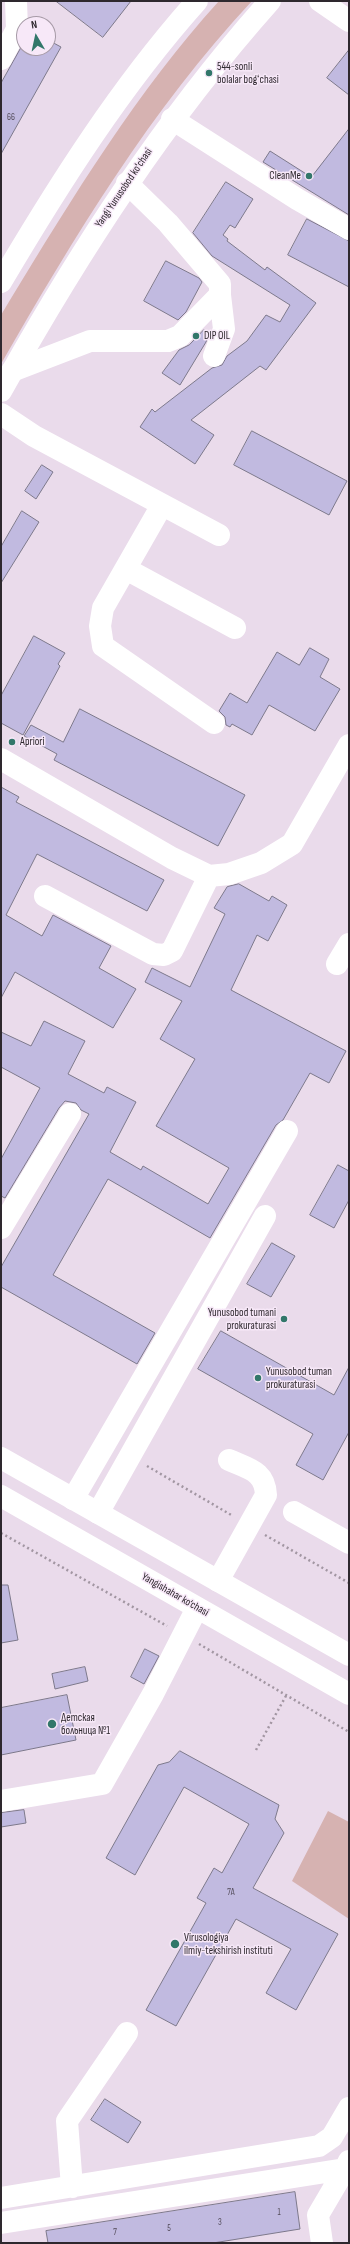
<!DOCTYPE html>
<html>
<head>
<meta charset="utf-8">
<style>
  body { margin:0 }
  #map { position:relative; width:350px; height:2244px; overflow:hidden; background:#eadbeb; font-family:"Sofia Sans Condensed",sans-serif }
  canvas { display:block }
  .frame { position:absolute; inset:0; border:2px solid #2e282e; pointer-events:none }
  .north { position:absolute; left:16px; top:16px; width:40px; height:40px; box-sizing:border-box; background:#f7e8f8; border:1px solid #a79ba7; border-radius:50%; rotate:351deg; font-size:11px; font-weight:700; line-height:16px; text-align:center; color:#2e282e }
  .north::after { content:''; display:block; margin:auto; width:14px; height:18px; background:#32776a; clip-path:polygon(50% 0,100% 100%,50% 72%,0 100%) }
</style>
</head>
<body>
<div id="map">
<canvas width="350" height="2244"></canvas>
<div class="frame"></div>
<div class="north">N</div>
</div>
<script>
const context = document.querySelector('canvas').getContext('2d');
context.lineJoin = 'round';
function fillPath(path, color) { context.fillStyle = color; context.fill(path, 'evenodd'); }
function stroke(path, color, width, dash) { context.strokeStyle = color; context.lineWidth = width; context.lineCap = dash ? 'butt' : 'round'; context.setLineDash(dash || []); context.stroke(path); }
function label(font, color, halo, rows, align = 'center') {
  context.font = font + ' "Sofia Sans Condensed",sans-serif'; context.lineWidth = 3; context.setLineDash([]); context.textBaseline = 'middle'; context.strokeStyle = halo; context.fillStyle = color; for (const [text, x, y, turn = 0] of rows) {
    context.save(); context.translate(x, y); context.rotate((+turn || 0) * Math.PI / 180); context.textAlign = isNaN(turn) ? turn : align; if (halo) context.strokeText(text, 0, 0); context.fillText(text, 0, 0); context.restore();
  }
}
const green = new Path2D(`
  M219 1H252C151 109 74 237 1 364V315L10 300C73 197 137 91 219 1Z
  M328 1811 349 1822V1919L292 1881Z`);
const building = new Path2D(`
  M56 1H131L103 37Z
  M48 40 61 47 1 154V83L24 42V48H48Z
  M349 50V95L327 78Z
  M349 129V215L263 162 270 151 311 177Z
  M226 182 253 199 235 228 230 225 223 235 228 239 227 241 265 270 267 267 316 303 266 370 260 366 191 420 214 435 195 464 140 427 152 409 155 412 212 368 222 365 227 356 247 341 266 315 280 322 290 305 212 256 193 233Z
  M307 219 349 241V287L288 255Z
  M166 261 199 278 202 282 186 312 178 320 144 301Z
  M204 330 209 333 206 342 180 385 162 373 179 350 189 345Z
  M252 431 347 481 329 515 234 465Z
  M42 465 53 472 36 499 25 491Z
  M22 511 39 522 1 583V547Z
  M34 636 65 653 58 664 60 666 23 735 1 723V696Z
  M310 648 329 659 320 677 340 689 315 731 269 705 252 735 232 724 230 727 226 725 225 717 219 711 230 693 247 703 277 652 299 665Z
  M80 709 245 795 218 846 54 760 57 754 24 736 31 725 63 742Z
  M1 787 19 797 16 802 164 880 147 911 37 854 6 915 42 936 53 915 111 946 99 968 136 989 113 1028 15 972 1 998Z
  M239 884 269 901 272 896 287 905 268 941 257 935 231 990 346 1051 329 1083 310 1073 283 1120 276 1125 210 1238 108 1179 53 1275 155 1333 137 1364 1 1287V1267L89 1114 81 1110 76 1103 65 1101 59 1108 5 1198 1 1196V1159L40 1088 1 1067V1032L31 1046 44 1021 85 1041 68 1074 104 1093 107 1087 136 1102 110 1152 141 1170 143 1166 208 1204 229 1168 156 1126 195 1059 160 1039 182 1001 145 982 152 968 190 987 225 914 214 908 227 887Z
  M338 1165 349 1171V1200L334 1228 310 1215Z
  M272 1243 295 1256 271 1297 247 1284Z
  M221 1331 334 1395 349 1367V1432L323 1480 296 1465 313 1434 198 1369Z
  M1 1585H8L18 1640 1 1643Z
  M145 1649 159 1656 144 1684 131 1677Z
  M85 1667 88 1681 55 1689 52 1674Z
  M67 1695 76 1740 1 1755V1708Z
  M180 1751 279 1805 275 1819 284 1833 253 1888 338 1934 296 2010 266 1993 291 1949 236 1919 176 2026 146 2010 206 1903 197 1898 214 1868 222 1873 249 1824 184 1787 135 1875 106 1858 158 1765 169 1762Z
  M24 1810 26 1823 1 1827V1813Z
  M105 2099 141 2122 128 2143 91 2120Z
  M295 2192 300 2229 213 2243H48L46 2231Z`);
const path = new Path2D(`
  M147 1466 233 1516
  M1 1533 167 1626
  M265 1535 349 1583
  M199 1644 349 1732
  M256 1750 287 1694`);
const minor = new Path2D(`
  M320 1 349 21
  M1 59 17 29 16 1
  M172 119 297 199 349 229
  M214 356 224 329 220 295
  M12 371 90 341H168L180 336 220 295V284L168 223 127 183
  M1 414 34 436 219 535
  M162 505 103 608 100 626 103 646 214 723
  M126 569 235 628
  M1 759 172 858 209 876 229 874 261 863 292 844 349 745
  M45 896 153 954 164 955 172 951 209 876
  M337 964 349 944
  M1 1228 70 1114
  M73 1499 287 1131
  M294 1512 349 1543
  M98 1513 265 1216
  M218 1581 266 1495C265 1471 249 1469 229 1460
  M1 1801 102 1784 153 1694 197 1608
  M72 2187 67 2121 127 2033
  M1 2198 319 2146 332 2137 349 2108
  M1 2223 345 2169 349 2161
  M322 2243 318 2215 345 2169`);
const major = new Path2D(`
  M1 282C59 184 121 86 197 1
  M1 391C79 252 164 120 270 1
  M1 1458 349 1655
  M1 1496 349 1694`);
const markers = [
  [209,73,4,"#32776a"],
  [309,176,4,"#32776a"],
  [196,336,4,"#32776a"],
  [12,742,4,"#32776a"],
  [284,1319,4,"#32776a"],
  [258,1378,4,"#32776a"],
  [52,1724,5,"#32776a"],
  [175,1944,5,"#32776a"]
];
const numberNames = [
  ["66",11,118],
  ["7A",231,1893],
  ["1",279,2213],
  ["3",220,2223],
  ["5",169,2229],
  ["7",115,2233]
];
const poiNames = [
  ["544-sonli",217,67],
  ["bolalar bogʻchasi",217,80],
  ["CleanMe",301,176,"right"],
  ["DIP OIL",204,336],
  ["Apriori",20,742],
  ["Yunusobod tumani",276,1313,"right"],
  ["prokuraturasi",276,1326,"right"],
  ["Yunusobod tuman",266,1372],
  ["prokuraturasi",266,1385],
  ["Детская",61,1718],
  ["больница №1",61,1731],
  ["Virusologiya",184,1938],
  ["ilmiy-tekshirish instituti",184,1951]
];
const streetNames = [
  ["Yangi Yunusobod ko'chasi",124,188,-56],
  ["Yangishahar ko‘chasi",175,1595,30]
];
fillPath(green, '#d6b2b1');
fillPath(building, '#c1bae0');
stroke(building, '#7d798b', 1);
stroke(path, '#a296a2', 2.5, [2, 3]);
stroke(minor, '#fff', 22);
stroke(major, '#fff', 22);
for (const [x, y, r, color] of markers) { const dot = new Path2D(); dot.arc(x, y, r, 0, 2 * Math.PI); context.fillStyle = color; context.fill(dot); stroke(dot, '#f7e8f8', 1.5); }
label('9px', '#534c5a', null, numberNames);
label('11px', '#2e282e', '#f7e8f8', poiNames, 'left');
label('11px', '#2e282e', '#f7e8f8', streetNames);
</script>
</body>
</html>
